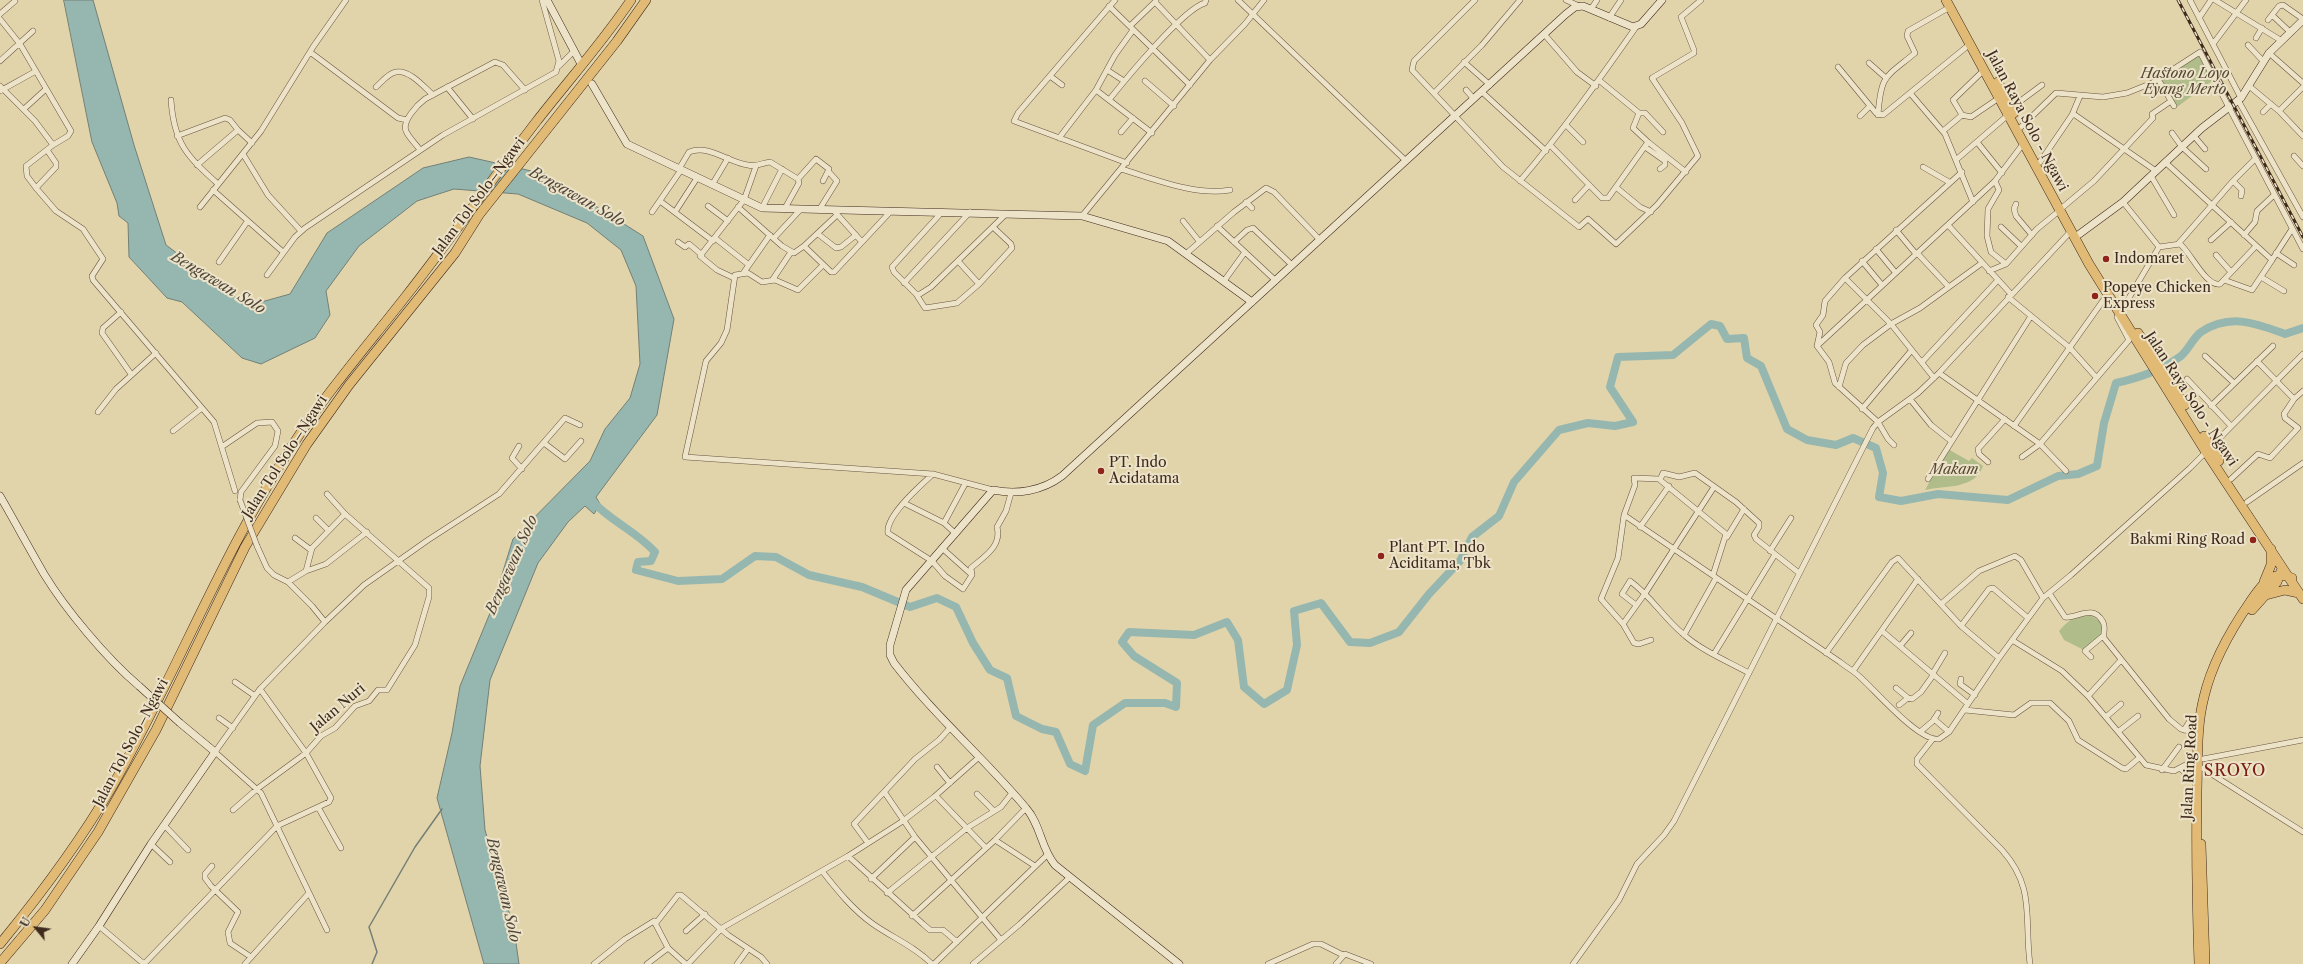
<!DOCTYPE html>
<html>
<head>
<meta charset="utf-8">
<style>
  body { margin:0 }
  #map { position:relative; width:2303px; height:964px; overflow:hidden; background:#e2d4aa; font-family:"Libre Caslon Text",serif }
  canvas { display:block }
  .north { position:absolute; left:16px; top:908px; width:40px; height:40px; -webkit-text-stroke:3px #ece3c8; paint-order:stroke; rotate:299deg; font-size:11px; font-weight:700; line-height:16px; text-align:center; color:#3f2a1e }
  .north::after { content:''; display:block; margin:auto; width:14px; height:18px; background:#3f2a1e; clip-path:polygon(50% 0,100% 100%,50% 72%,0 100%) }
</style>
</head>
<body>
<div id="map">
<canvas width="2303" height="964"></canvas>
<div class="north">U</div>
</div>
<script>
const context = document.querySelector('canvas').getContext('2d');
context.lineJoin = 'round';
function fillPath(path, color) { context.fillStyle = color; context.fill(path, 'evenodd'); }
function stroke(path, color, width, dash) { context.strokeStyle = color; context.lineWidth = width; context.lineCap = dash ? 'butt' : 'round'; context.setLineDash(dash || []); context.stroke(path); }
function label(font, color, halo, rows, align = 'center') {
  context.font = font + ' "Libre Caslon Text",serif'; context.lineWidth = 4; context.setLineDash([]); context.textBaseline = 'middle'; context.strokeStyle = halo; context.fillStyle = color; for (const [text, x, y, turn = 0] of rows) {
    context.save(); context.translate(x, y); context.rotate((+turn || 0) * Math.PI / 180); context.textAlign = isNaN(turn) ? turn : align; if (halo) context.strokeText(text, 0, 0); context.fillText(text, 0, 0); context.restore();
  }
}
const green = new Path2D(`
  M2200 55 2212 81 2177 107 2160 80 2196 56Z
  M1948 449 1969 461 1972 458 1983 466C1974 490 1946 485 1925 490Z
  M2091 615 2102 623V635L2084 650 2064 640 2059 631C2071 618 2074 616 2091 615Z`);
const water = new Path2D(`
  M64 0H93L134 145 166 245 247 306 290 294 327 233 423 168 469 157 545 174 643 236 674 319 657 415 596 497 600 504 594 514 585 506 568 522 538 563 490 680 480 766 485 830 514 929 519 964H484L437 798 452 733 460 686 490 613 513 539 590 461 605 429 630 398 640 364 636 286 621 250 587 223 518 194 454 189 417 201 359 246 326 291 330 315 315 338 261 364 242 358 182 302 167 298 129 257 128 223 119 216 117 203 92 142Z`);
const stream = new Path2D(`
  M372 964 377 952 369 927 415 847 442 809`);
const river = new Path2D(`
  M591 500C610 521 636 531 655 552L651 561 638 562 636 570 678 581 722 579 755 556 776 557 809 575 862 587 910 607 937 598 956 607 973 643 990 670 1007 678 1016 716 1042 729 1056 732 1070 764 1085 771 1093 725 1125 703H1165L1176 707 1177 683 1134 656 1122 642 1129 632 1194 635 1227 622 1238 640 1244 687 1264 704 1287 690 1297 645 1294 611 1321 603 1350 642 1370 643 1399 632 1429 594 1460 561 1472 537 1499 516 1514 482 1559 430 1588 423 1615 426 1633 422 1610 387 1618 357 1673 355 1711 324 1720 326 1727 339 1744 338 1747 358 1761 366 1787 429 1807 440 1836 445 1853 438 1876 448 1883 473 1879 497 1901 501 1938 494 2008 500 2058 476 2078 474 2097 466 2104 423 2116 383C2139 378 2162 370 2181 356 2189 349 2193 338 2201 332 2230 313 2255 323 2285 334L2303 328`);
const street = new Path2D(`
  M1115 0 1018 113 1014 121 1127 163
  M1238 0 1405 160
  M1475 0 1414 61 1412 70 1503 167 1579 227 1588 219 1616 244 1657 205 1698 156 1682 123 1652 78 1694 53V50L1681 17 1701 0
  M1566 0 1579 6
  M2190 0 2241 98
  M2215 0 2282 41
  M1155 2 1210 60
  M1109 6 1190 85
  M1591 9 1597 0
  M0 14 15 1
  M2272 15 2290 32
  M1609 18 1621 0
  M2199 18 2211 0
  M0 19 20 44 71 131 68 136 53 145
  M2268 20 2279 6 2283 5 2303 19
  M1130 26 1156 1
  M1544 34 1577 72 1596 86
  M2256 38 2262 28
  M2213 44 2246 0
  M2248 45 2263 61
  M310 52 398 118 407 120
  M2269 53 2303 83
  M0 61 33 31
  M1464 62 1490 85
  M1869 63 1886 78
  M559 66 574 51
  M1838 67 1876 113 1883 115 1970 44
  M1107 70 1124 81
  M1050 76 1062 85
  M2158 79 2174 106
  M1145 81 1174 106
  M0 86 35 121 53 145 26 166 27 176 36 188 56 211 83 229 103 259 92 276 93 280 214 422 235 491
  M2249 86 2279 111 2303 136
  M376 87C381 83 388 73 396 72 409 69 424 87 433 95
  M447 87 473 119
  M1096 90 1152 133
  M1466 90 1474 99
  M0 91 36 71
  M1482 92 1546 151
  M1434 93 1482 45 1520 0
  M1910 93 1945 134 1973 202
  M171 100C174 144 187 156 218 184
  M1109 100C1125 80 1183 9 1205 3L1206 0
  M2238 100 2303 217
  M2011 108 2042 85
  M24 109 46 89
  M2279 111 2303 87
  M2263 112 2271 104
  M1639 113H1645L1663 132
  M1878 115C1881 74 1885 78 1915 53L1907 36 1908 31 1950 7
  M1962 115 1971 117 1999 98
  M2072 115 2080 96
  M1860 116 1870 106
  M1566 125 1583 142
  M2021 127 2056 93 2103 97 2127 93 2152 83 2200 52 2303 249
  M1943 131 1962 115 1953 100 1984 70
  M1121 132 1133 118
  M2172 133 2182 147 2206 169
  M177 136 225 118 230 120 238 130
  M2194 136 2205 149
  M1059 138 1096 90 1115 55 1133 30
  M1648 142 1686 172
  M1977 142 2002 173
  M1551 146 1602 198H1608L1648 142 1633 128 1639 113 1600 81
  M1645 147 1665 161V165L1660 169
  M420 150C416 144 409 138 406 131 402 121 417 105 425 99L495 62 503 65 525 90
  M243 154 268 195 301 231
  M2294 156 2303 166
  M1957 159 2008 115
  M2040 162 2072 115H2075L2156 171
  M2165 162 2272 260 2252 290 2224 280
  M197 165 238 130 252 143
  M1923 167 1949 182
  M679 169 689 152C709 144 729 163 748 165 756 167 762 163 770 162L798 179 816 159 829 169 828 171 837 181 819 210
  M1121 169C1155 179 1195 196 1230 190
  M2151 176 2174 215
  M823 181 828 171
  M1520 181C1562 132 1599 80 1636 27
  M1995 181 1999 190 1988 209 1987 236 1991 252 2006 264
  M2233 181 2242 190 2241 196
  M712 185 728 158
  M36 188 56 167V163L47 150
  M1617 188 1640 207 1651 212
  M213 190 283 252
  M1575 200 1589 185
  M660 201 713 241
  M1246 202 1252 208
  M2123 202 2159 247
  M2016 204 2014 209 2016 216 2032 235
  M708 206 728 221
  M200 207 261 131 313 47 346 0
  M738 207 782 246 794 253 804 246 837 215
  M2063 207 2094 181 2153 118 2152 114 2171 101
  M762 208 782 169
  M784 210 799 183 798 179
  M652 212 681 170
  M675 212 697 178
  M835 212 862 242
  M942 212 892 267 894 272 916 294H920L931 287 1006 214
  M1082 216 1210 60 1245 24 1264 0
  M1183 221 1199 241
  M1948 225 2011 294
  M1217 226 1276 281
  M2001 227 2021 246
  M1896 230 1916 254
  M818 234 836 248 841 247 856 235
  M2244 235 2255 222 2257 211 2274 195
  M715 238 749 265
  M774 238 800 210
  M2211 240 2231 222
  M678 242 685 247 689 244 702 255
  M1234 242 1247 230 1253 228 1292 265
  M2178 244 2233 181 2255 159
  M804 246 831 272H834L891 211
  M1876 249 1895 272
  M1187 253 1234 212 1266 188 1274 192 1320 240
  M1917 253 1948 286
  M2276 253 2294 265
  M2216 255 2231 272
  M2272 260 2292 229
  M958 261 979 284
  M1862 261 1882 285
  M219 262 247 222
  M823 265 798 290 775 280 762 282 748 273 735 275 727 330 721 343 706 361 685 457 933 474 993 490
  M1989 271 2006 264 2037 229 2059 211
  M744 272 770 235
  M267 275 295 237 305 228 443 135 556 72 559 61 542 0
  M2261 277 2284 291
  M734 278 717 270 700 256 744 200 756 166
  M1845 278 1891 324 1934 378
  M773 279 791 252
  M1224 281 1245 252
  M904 283 970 212
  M916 294 925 308 957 303 979 284 1012 248 1011 244 993 227
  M2008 297 2070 348 2096 377
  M2123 308 2159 247 2180 244C2191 253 2206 287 2220 284L2256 246
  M121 312 103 328 102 333 131 374
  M1817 346 1995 181 2023 144
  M2205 356 2234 383
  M2257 361 2294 399
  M1922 362 1998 280
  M1939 373 2040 444 2066 471
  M2187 379 2231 426
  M1839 387 1846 363 1863 345 1891 324 1920 308 1982 263
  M1910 399 1931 425 1951 441
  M2211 406 2273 346
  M1862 409 1911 351
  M98 412 116 389 156 353
  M2014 426 2107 295
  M173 431 202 408
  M544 443 565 459 581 441
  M1894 445 1888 439 1878 422 1835 383 1829 362 1817 346 1820 332 1816 325 1823 315 1825 301 1845 278 1962 172
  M223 446 257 423 272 422 278 431 275 446 241 492 240 500
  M519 446 512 458 522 469
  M2022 457 2040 444 2129 340 2117 317
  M1988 462 1979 454 1978 449 2005 419
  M933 474C921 485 885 516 888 533L932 561 945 576 963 589 972 575 971 568C985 556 1002 546 997 527L1006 511 1011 493
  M1659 479 1634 478 1635 485 1624 515 1840 662C1846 667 1854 671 1860 677 1875 690 1919 742 1939 739L1949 732 1999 658 2043 598 2071 575 2190 468 2303 354
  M1928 479 2031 316
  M2231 479 2258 454 2270 458 2298 428 2285 418 2284 414 2294 399 2303 391
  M2247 502 2303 463
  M904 503 944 523 956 534
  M1624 515 1618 558 1601 599 1623 624 1634 643 1639 644 1651 640
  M316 518 328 530
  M944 523 965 484
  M1640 527 1669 486
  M1727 537 1744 509
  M295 538 311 550
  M257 546 267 568 274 575 288 582 312 606 325 622
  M943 549 972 575
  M1770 551 1791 518
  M306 571 326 564 367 532
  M1713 575 1726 534 1660 480 1663 473 1679 477 1695 473 1736 502 1759 523V527L1754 535 1756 539 1799 573
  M288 582 306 571 312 548 345 514
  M2049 593 2065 617C2077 619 2093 603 2103 622 2106 627 2103 633 2104 638L2169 719 2181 729 2198 733
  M1941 604 1979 571 2015 556 2021 560 2043 598
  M1636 605 1622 594 1630 581C1651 596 1662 616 1682 633 1700 650 1727 661 1749 673
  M1623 624 1646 592 1714 487
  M1961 626 1989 589 1993 588 2028 618
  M1882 631 1968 704
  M1684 635 1716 578
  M2012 640 2062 671 2088 696 2146 765 2174 771 2197 759
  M1900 646 1911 633
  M1826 653 1892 562 1898 558 1961 626 1999 658
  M1714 654 1774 556
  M2091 657 2085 651 2103 636
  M1853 671 1918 579
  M1933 673 1945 653
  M1961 679 1960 684 1975 695
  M235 682 255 696
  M1896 688 1908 698 1912 699 1921 692 1934 674
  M2088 696 2121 660
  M1899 705 1908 698
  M1965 710 2014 715 2031 703H2050L2069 721 2078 740 2122 768 2126 769 2139 758
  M2106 717 2121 704
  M219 718 233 728
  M1934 719 1949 732
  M2184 730 2191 719H2200
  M2119 731 2138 716
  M1920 732 1933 721 1938 713
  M1932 740 1917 759V764L2002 850C2036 888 2024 919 2030 964
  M2203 759 2303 740
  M937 767 950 783
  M2202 768 2303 832
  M2181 769 2197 785
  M2162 770 2179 747
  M885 793 915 837 1001 940
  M977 794 994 811
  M936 796 986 848
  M318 807 341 848
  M233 810 257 789 306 753 321 736 335 728 355 706 369 701 378 690H387L415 645 429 597V588L345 514 327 494
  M165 826 188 850
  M995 840 1035 866
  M868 843 854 824 915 759 939 740 950 728
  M151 844 170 862
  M848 856 923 924 930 930H943L957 942
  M212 866 205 874V878L211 886 238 912 228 932 230 943 251 957
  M822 871C837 890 853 910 873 924 893 938 914 946 932 964
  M871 879 915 837
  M887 893 967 828 1001 807 1012 793
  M912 916 995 840 1026 808
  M656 923 678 895H681L728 935 761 957 767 964
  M99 926 144 964
  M327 930 261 793 215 752 260 689 325 622 364 585 428 540 499 494 565 418 580 425
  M686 931 705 914
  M144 964 277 826 329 802 331 798 306 753 260 689
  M245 964 309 893
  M594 964 625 939 654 921 668 948 686 964
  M647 964 668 948
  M688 964 722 928 848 856 903 821 934 797 978 758
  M737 964 748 949
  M934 964 1047 855
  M973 964 1020 924 1070 877
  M1268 964 1313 944H1321L1343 955
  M1336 964 1345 954 1371 964
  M1573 964 1619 900 1637 864 1664 835 1674 821 1873 428 1878 422 1918 393 1939 373 2072 230`);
const secondary = new Path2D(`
  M547 0 580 62
  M592 84 627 144 762 208 1082 216 1168 241 1252 302
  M2074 238 2123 202 2202 128 2241 98 2269 53 2303 20
  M0 496C15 522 29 548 44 574 66 610 107 659 139 686
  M72 964 99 926 151 844 215 752 180 723
  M1179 964 1055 865C1041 849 1041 825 1026 808 984 758 934 715 894 663L890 655V645L906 590 993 490C1017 495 1042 491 1062 476L1566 14 1575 7 1583 6 1633 27 1641 24 1662 0`);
const highway = new Path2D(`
  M1946 0 2089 264 2206 452 2303 599
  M1998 82 2014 113
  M2138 333 2185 405
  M2204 436 2219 461
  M2264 582 2271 565V549
  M2266 595 2285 590 2299 593
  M2252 610 2277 582 2281 571
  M2201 844 2205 964
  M0 944C41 894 80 842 113 785 176 674 222 554 292 446 326 393 367 346 406 296 451 239 492 179 536 122 568 81 602 43 631 0
  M0 963 45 910 98 832 156 730 245 547 307 444 349 385 455 253 479 215 617 41 646 0
  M2199 964C2197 906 2196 849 2197 791 2198 759 2196 728 2204 697 2212 663 2230 631 2250 602 2261 586 2271 569 2292 578`);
const rail = new Path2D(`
  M2178 0 2303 237`);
const streetBridge = new Path2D(`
  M240 500 257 546`);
const secondaryBridge = new Path2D(`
  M139 686 180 723`);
const markers = [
  [2106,259,4,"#8f2418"],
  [2095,296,4,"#8f2418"],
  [1101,471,4,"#8f2418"],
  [2253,540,4,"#8f2418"],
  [1381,556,4,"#8f2418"]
];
const parkNames = [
  ["Hastono Loyo",2185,74],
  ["Eyang Merto",2185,90],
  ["Makam",1954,470]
];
const streetNames = [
  ["Jalan Raya Solo - Ngawi",2027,121,62],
  ["Jalan Tol Solo–Ngawi",479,197,-53],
  ["Jalan Raya Solo - Ngawi",2191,399,57],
  ["Jalan Tol Solo–Ngawi",285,457,-57],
  ["Jalan Nuri",338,708,-40],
  ["Jalan Tol Solo–Ngawi",131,743,-62],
  ["Jalan Ring Road",2190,767,-87]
];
const poiNames = [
  ["Indomaret",2114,259],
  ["Popeye Chicken",2103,288],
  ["Express",2103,304],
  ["PT. Indo",1109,463],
  ["Acidatama",1109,479],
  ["Bakmi Ring Road",2245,540,"right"],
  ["Plant PT. Indo",1389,548],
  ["Aciditama, Tbk",1389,564]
];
const waterNames = [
  ["Bengawan Solo",577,197,29],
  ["Bengawan Solo",218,283,31],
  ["Bengawan Solo",512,565,-66],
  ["Bengawan Solo",503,890,77]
];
const quarterNames = [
  ["SROYO",2235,771]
];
fillPath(green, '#b0bd8a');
fillPath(water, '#96b7b0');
stroke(water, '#737f76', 1);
stroke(stream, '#737f76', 1.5);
stroke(river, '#96b7b0', 8);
stroke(street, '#685441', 6);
stroke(secondary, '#3f2a1e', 8);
stroke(highway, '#3f2a1e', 10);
stroke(street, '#ece3c8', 5);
stroke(secondary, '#ece3c8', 7);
stroke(highway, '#e1ba75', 9);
stroke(rail, '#3f2a1e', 3);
stroke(rail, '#ece3c8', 1.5, [4.5]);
stroke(streetBridge, '#685441', 6, []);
stroke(secondaryBridge, '#3f2a1e', 8, []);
stroke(streetBridge, '#ece3c8', 5);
stroke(secondaryBridge, '#ece3c8', 7);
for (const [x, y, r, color] of markers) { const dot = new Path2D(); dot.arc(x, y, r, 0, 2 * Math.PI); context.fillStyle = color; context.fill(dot); stroke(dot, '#ece3c8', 1.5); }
label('italic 14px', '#564734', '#ece3c8', parkNames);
label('14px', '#3f2a1e', '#ece3c8', streetNames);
label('14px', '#3f2a1e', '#ece3c8', poiNames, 'left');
label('italic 15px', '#50463b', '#ece3c8', waterNames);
context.letterSpacing = '1px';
label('16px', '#7a1f14', '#ece3c8', quarterNames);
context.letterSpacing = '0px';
</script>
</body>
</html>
